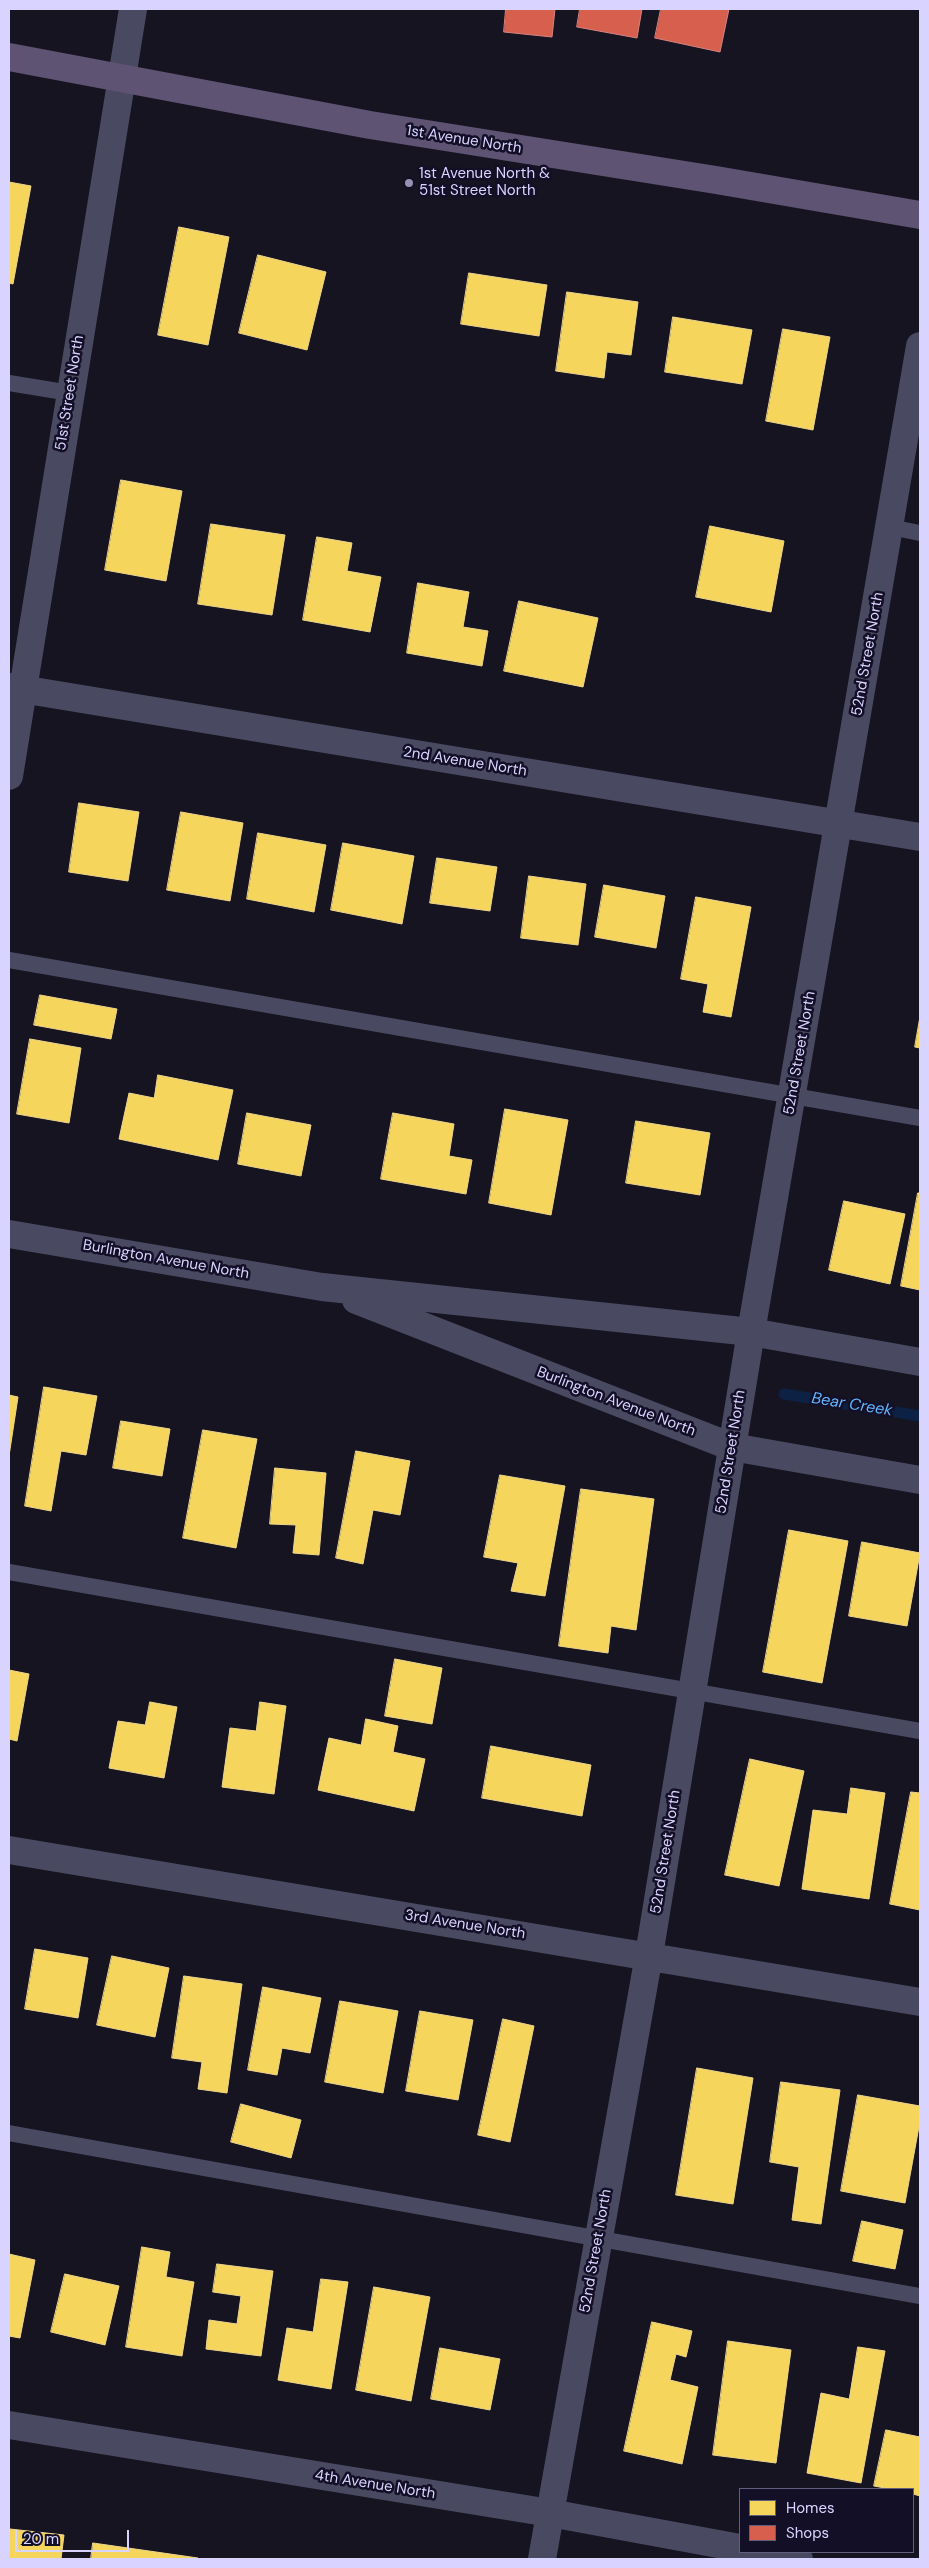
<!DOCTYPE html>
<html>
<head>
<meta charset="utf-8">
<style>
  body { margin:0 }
  #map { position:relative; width:929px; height:2568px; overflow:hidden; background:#161421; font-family:"DM Sans",sans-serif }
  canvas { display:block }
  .frame { position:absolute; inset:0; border:10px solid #d9d4ff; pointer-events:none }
  .legend { position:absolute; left:739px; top:2488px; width:175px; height:65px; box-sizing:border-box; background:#130f26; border:1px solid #625e7d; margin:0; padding:6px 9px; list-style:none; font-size:15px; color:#d9d4ff }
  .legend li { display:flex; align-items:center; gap:10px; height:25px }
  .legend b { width:25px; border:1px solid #625e7d }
  .scale { position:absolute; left:15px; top:2530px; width:114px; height:22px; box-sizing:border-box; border:2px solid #d9d4ff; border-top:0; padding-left:6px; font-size:15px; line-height:18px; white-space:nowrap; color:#d9d4ff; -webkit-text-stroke:4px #130f26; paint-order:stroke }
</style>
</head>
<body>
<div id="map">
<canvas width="929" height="2568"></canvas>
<div class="frame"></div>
<ul class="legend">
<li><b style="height:14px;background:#f6d55c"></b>Homes</li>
<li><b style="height:14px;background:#d6604d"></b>Shops</li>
</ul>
<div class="scale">20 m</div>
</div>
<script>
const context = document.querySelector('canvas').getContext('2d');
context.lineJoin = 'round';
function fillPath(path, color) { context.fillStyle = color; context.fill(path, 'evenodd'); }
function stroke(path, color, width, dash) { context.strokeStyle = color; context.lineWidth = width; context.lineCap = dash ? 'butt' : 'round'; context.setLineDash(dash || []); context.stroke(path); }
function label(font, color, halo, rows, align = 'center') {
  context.font = font + ' "DM Sans",sans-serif'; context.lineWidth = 5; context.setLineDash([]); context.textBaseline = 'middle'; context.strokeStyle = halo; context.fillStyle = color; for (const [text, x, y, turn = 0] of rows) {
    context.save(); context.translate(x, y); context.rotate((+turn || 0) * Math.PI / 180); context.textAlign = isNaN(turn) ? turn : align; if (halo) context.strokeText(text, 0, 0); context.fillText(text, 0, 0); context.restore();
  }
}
const homes = new Path2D(`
  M9 182 31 186 13 284 9 283Z
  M179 227 229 237 208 345 158 335Z
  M258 255 326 272 307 350 239 333Z
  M469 273 547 285 539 336 461 324Z
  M567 292 638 302 631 355 607 352 604 378 556 371Z
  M673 317 752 330 742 384 665 372Z
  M783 329 830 337 813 430 766 421Z
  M121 480 182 491 166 581 105 570Z
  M211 524 285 535 272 615 198 604Z
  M710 526 784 541 771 612 696 597Z
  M317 537 352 543 347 571 381 577 370 632 303 620Z
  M418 583 469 592 463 627 488 631 482 666 407 653Z
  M519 601 598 618 583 687 504 671Z
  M79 803 139 812 128 881 69 872Z
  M181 812 243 823 230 901 167 890Z
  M258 833 326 845 314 912 247 899Z
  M343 843 414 856 402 924 331 910Z
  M437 858 497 867 490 911 430 903Z
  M529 876 586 884 578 945 521 938Z
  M604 885 665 896 656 948 595 937Z
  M696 897 751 907 731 1017 703 1012 708 984 681 979Z
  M40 995 117 1009 111 1039 34 1025Z
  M920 1017V1048L915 1047Z
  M30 1039 81 1048 69 1123 17 1114Z
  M158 1075 233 1090 218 1160 119 1139 129 1093 154 1098Z
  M505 1109 568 1120 551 1215 489 1203Z
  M247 1113 311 1125 301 1176 238 1164Z
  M393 1113 454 1124 449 1156 472 1160 466 1194 381 1179Z
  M636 1121 710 1133 700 1195 626 1183Z
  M918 1193H920V1290L901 1286Z
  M844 1201 905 1214 890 1284 829 1270Z
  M44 1387 97 1396 86 1455 61 1451 51 1511 25 1506Z
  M9 1395 18 1397 9 1456Z
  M121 1421 170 1429 162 1476 113 1468Z
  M203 1430 257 1439 236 1548 183 1538Z
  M356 1451 410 1461 400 1515 373 1510 363 1564 336 1558Z
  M275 1468 326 1473 319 1555 293 1553 296 1525 270 1524Z
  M500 1475 565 1486 545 1596 511 1591 518 1563 484 1557Z
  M581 1489 654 1499 636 1630 611 1626 608 1653 559 1646Z
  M789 1530 848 1541 822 1683 763 1672Z
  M862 1542 920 1553 907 1626 849 1616Z
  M395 1659 442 1668 432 1724 385 1716Z
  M9 1670 29 1674 17 1741 9 1739Z
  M150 1702 177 1707 164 1778 109 1768 118 1721 145 1725Z
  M260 1702 286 1706 274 1794 222 1787 230 1728 256 1731Z
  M366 1719 398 1726 393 1752 425 1759 414 1811 318 1790 329 1738 361 1745Z
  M491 1746 591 1765 582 1816 482 1798Z
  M750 1759 804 1771 779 1886 725 1875Z
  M851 1788 885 1793 869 1899 802 1889 813 1810 847 1814Z
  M911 1792 920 1793V1910L890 1904Z
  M35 1949 88 1958 78 2018 25 2009Z
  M112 1956 169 1968 155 2037 97 2025Z
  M184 1976 242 1984 227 2093 198 2089 202 2062 172 2058Z
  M263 1987 321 1998 310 2053 282 2048 277 2075 248 2070Z
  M340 2001 398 2011 383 2093 325 2082Z
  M420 2011 473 2020 458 2100 406 2091Z
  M503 2019 534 2026 510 2142 478 2135Z
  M697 2068 753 2078 733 2204 676 2195Z
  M781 2082 840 2090 821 2224 792 2220 799 2167 770 2162Z
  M858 2095 920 2106V2121L905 2203 841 2191Z
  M241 2104 301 2120 291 2158 231 2142Z
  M862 2221 903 2230 895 2269 853 2261Z
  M142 2247 170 2252 166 2277 194 2282 182 2356 126 2347Z
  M9 2254 35 2260 20 2338 9 2336Z
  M217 2264 273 2271 261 2356 206 2349 209 2320 237 2324 241 2296 213 2292Z
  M65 2274 119 2286 105 2345 51 2332Z
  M321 2279 348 2282 331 2389 278 2380 287 2328 313 2332Z
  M374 2287 430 2297 411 2401 356 2390Z
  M652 2322 692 2331 686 2357 676 2354 670 2380 698 2387 682 2464 624 2451Z
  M728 2341 791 2350 776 2463 713 2455Z
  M858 2347 885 2351 861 2483 807 2473 821 2393 849 2399Z
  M440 2348 500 2359 490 2410 431 2399Z
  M886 2430 920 2437V2496L913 2494V2489H890L874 2486Z
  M10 2529 64 2535 61 2559H9Z
  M93 2543 198 2558V2559H91Z`);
const shops = new Path2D(`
  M506 9H555L552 37 504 32Z
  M580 9H642L637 38 577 27Z
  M661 9H729L720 52 655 38Z`);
const stream = new Path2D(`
  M784 1394 920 1416`);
const service = new Path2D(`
  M9 383 70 393
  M890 527 920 533
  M9 960 920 1118
  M9 1572 920 1731
  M9 2133 920 2296`);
const minor = new Path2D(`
  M9 687 920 837
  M9 776 133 9
  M9 1234 322 1287 751 1332 920 1362
  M356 1300 732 1447 920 1480
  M9 1850 920 2002
  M9 2425 550 2513 740 2548
  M758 2552 799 2559
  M542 2559 649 1955 751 1332 920 346`);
const primary = new Path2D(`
  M9 57 370 125 716 180 920 215`);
const markers = [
  [409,183,5,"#9591b1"]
];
const streetNames = [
  ["1st Avenue North",464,140,9],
  ["51st Street North",70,393,-81],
  ["52nd Street North",868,654,-80],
  ["2nd Avenue North",465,762,9],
  ["52nd Street North",800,1053,-80],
  ["Burlington Avenue North",166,1260,10],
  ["Burlington Avenue North",616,1402,21],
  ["52nd Street North",731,1452,-81],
  ["52nd Street North",666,1852,-81],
  ["3rd Avenue North",465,1925,9],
  ["52nd Street North",596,2251,-80],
  ["4th Avenue North",375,2485,9]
];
const poiNames = [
  ["1st Avenue North &",419,174],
  ["51st Street North",419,191]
];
const waterNames = [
  ["Bear Creek",852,1405,9]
];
fillPath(homes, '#f6d55c');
stroke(homes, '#edd58d', 1);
fillPath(shops, '#d6604d');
stroke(shops, '#d78382', 1);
stroke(stream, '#0d2144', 11);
stroke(service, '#4a4962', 16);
stroke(minor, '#4a4962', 28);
stroke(primary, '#5e5373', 28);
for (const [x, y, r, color] of markers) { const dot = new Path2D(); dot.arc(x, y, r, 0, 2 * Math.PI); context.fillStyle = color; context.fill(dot); stroke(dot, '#130f26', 2); }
label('15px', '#d9d4ff', '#130f26', streetNames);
label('15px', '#d9d4ff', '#130f26', poiNames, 'left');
label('italic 16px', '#62b6ff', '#130f26', waterNames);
</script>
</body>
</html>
